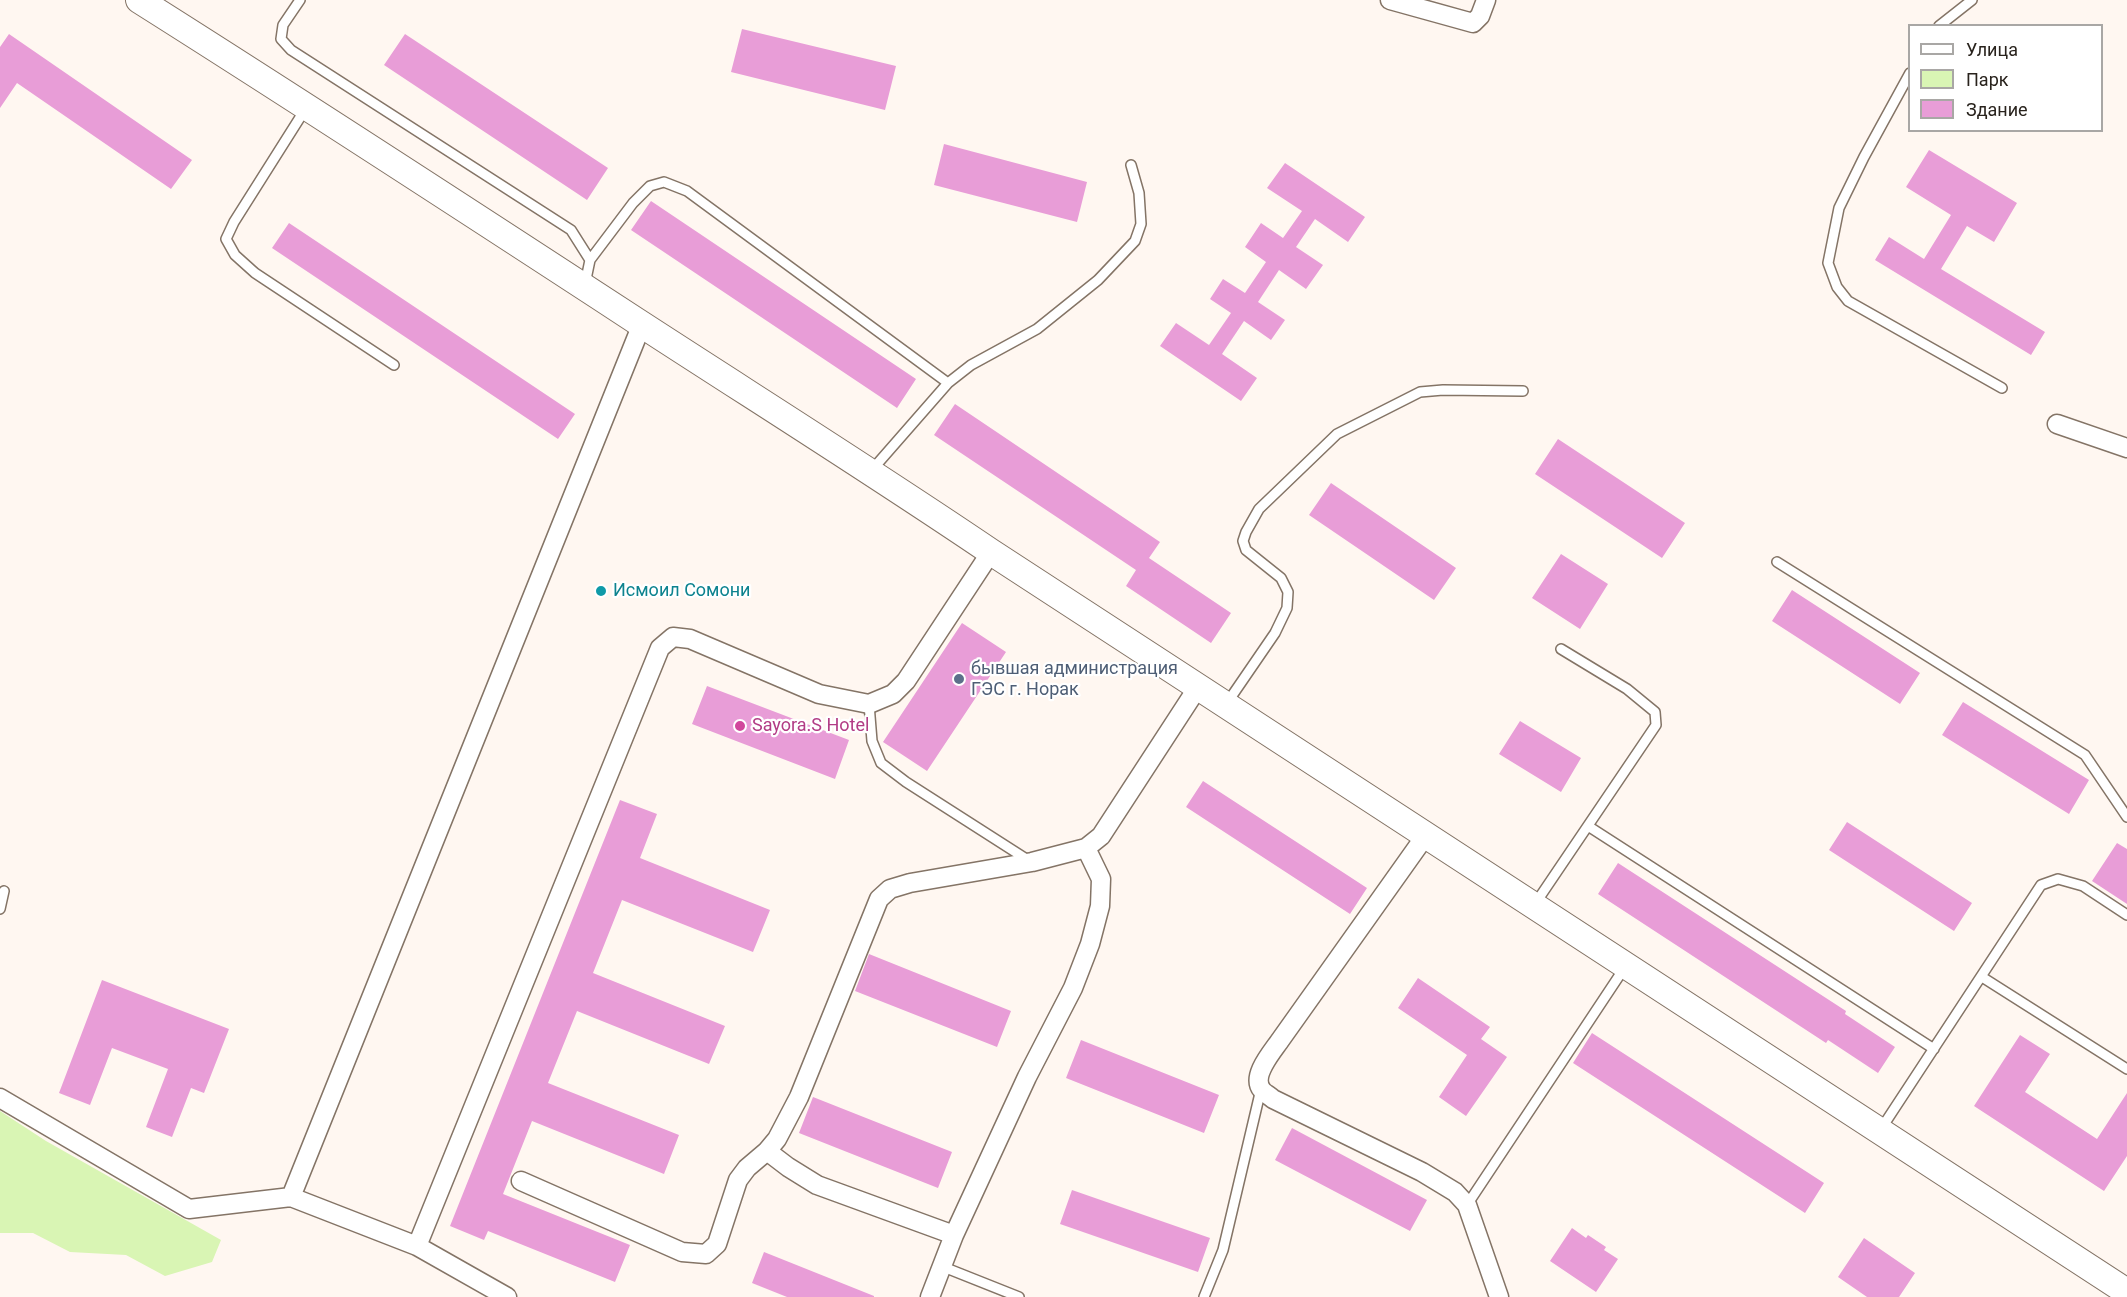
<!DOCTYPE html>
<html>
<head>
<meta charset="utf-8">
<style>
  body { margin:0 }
  #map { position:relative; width:2127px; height:1297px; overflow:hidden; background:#fff7f1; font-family:Roboto,sans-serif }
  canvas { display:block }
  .legend { position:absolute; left:1908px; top:24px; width:195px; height:108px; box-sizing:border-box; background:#fff; border:2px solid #a9a7a5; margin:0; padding:8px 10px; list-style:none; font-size:18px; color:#29231d }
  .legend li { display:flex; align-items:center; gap:12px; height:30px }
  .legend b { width:30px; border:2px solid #a9a7a5 }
</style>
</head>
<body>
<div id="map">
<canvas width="2127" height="1297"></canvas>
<ul class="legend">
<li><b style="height:8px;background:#fff"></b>Улица</li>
<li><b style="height:16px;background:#d9f5b4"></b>Парк</li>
<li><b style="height:16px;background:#e89dd7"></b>Здание</li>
</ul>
</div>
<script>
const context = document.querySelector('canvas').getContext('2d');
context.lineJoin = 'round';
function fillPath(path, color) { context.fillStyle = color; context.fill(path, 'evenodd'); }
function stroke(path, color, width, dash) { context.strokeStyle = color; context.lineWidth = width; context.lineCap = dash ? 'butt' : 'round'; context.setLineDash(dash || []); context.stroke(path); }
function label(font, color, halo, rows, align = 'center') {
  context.font = font + ' Roboto,sans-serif'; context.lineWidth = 4.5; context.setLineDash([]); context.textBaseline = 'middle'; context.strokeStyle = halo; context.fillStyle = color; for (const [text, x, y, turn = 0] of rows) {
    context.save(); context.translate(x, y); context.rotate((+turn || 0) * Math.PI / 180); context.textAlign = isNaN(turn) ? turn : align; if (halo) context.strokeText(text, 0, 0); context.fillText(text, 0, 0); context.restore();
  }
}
const green = new Path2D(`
  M0 1111 46 1141 221 1240 212 1262 165 1276 126 1255 70 1252 33 1233H0Z`);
const building = new Path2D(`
  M742 29 896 66 885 110 731 72Z
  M9 34 192 160 171 189 17 83 0 108V47Z
  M405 34 608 168 587 200 384 65Z
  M944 144 1087 182 1077 222 934 185Z
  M1929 150 2017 203 1994 242 1967 226 1941 269 2045 332 2031 355 1875 260 1889 237 1924 259 1951 215 1906 187Z
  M1285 163 1365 217 1348 242 1315 219 1296 247 1323 265 1306 289 1279 270 1258 302 1285 320 1271 340 1244 321 1222 354 1257 378 1241 401 1160 346 1176 323 1209 345 1231 313 1210 299 1223 279 1245 293 1266 262 1245 247 1261 223 1283 238 1302 211 1267 188Z
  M651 201 916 379 897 408 631 230Z
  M289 223 575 414 558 439 272 248Z
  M955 404 1160 542 1149 558 1231 613 1211 643 1126 586 1136 570 934 435Z
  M1558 439 1685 523 1662 558 1535 474Z
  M1331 483 1456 568 1434 600 1309 515Z
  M1561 554 1608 584 1580 629 1532 598Z
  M1792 590 1920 673 1900 704 1772 621Z
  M962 623 1006 652 927 771 883 742Z
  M707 686 849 740 835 779 692 724Z
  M1963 702 2089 780 2069 814 1942 735Z
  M1520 721 1581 758 1561 792 1499 754Z
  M1203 781 1367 888 1350 914 1186 807Z
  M620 800 657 814 640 858 770 910 753 952 622 900 593 973 725 1026 709 1064 577 1011 548 1083 679 1135 664 1174 532 1121 503 1194 630 1245 615 1282 488 1231 484 1240 450 1226Z
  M1847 822 1972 903 1954 931 1829 850Z
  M2117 843 2127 849V904L2092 881Z
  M1618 863 1846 1011 1845 1014 1895 1047 1878 1073 1828 1040 1826 1043 1598 894Z
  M869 954 1011 1011 997 1047 855 991Z
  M1418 978 1490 1027 1481 1039 1507 1057 1466 1116 1439 1097 1467 1055 1398 1008Z
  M102 980 229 1029 204 1093 191 1088 172 1137 146 1127 168 1069 112 1048 90 1105 59 1093Z
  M1592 1033 1824 1183 1805 1213 1573 1063Z
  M2020 1035 2050 1054 2025 1092 2097 1139 2127 1093V1156L2104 1191 1974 1106Z
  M1081 1040 1219 1095 1204 1133 1066 1078Z
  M813 1097 952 1152 938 1188 799 1133Z
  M1292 1128 1427 1200 1410 1231 1275 1160Z
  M1072 1190 1210 1238 1198 1272 1060 1224Z
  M1572 1228 1586 1238 1588 1235 1606 1247 1604 1250 1618 1259 1596 1292 1550 1261Z
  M1864 1238 1915 1273 1899 1297H1867L1838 1277Z
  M764 1252 874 1296V1297H787L752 1283Z`);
const lane = new Path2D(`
  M300 0 283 25 281 39 291 50 571 230 590 260 585 284
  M1939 26 1972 0
  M1910 73 1864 157 1839 208 1828 263 1837 287 1848 301 2002 388
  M306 108 234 222 226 239 235 255 255 273 394 365
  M590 260 633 203 650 186 664 182 687 191 948 383
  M871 471 948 383 971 365 1037 329 1098 280 1135 241 1141 224 1139 193 1131 165
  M1777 562 2085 755 2127 817
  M1227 703 1275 633 1287 608 1288 592 1281 578 1246 550 1243 541 1246 532 1259 509 1337 434 1420 392 1443 390 1523 391
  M869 704 872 741 881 763 906 782 1031 862
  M1588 826 1934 1049
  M1535 904 1656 725 1655 712 1627 689 1561 649
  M0 909 4 891
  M1982 977 2127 1069
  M1881 1129 2041 885 2058 879 2083 886 2127 915
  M1467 1205 1625 967
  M941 1266 1019 1297
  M1204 1297 1223 1250 1261 1089`);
const street = new Path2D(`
  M1390 0 1473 23 1480 16 1486 0
  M642 324 291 1197 417 1246 660 648 673 637 690 639 819 694 869 704 893 694 906 681 991 552
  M2057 424 2127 448
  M1426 835 1281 1039C1273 1051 1250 1076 1262 1090 1264 1093 1270 1096 1273 1099L1422 1172 1455 1192 1467 1205 1499 1297
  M0 1098 189 1209 291 1197
  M767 1151 788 1167 817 1185 954 1235
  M521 1181 682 1252 706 1254 717 1244 738 1180 747 1168 767 1151 777 1139 799 1097 879 899 890 889 910 883 1032 862 1086 848 1101 836 1198 687
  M417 1246 507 1297
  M930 1297 954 1235 1027 1077 1073 988 1090 944 1100 906 1101 879 1086 848`);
const secondary = new Path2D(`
  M139 0C307 106 474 215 641 324 758 400 876 474 991 552L2127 1292`);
const markers = [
  [601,591,6,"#0f9aa8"],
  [959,679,6,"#5c6f8a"],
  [740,726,6,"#d1479c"]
];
const cultureNames = [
  ["Исмоил Сомони",613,591]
];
const serviceNames = [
  ["бывшая администрация",971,669],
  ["ГЭС г. Норак",971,690]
];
const hotelNames = [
  ["Sayora.S Hotel",752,726]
];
fillPath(green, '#d9f5b4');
fillPath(building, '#e89dd7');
stroke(lane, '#847466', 12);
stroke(street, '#847466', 21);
stroke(secondary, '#847466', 28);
stroke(lane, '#fff', 9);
stroke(street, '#fff', 18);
stroke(secondary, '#fff', 26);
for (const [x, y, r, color] of markers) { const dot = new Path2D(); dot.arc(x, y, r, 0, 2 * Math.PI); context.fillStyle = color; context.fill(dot); stroke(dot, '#fff', 2); }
label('18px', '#0d838f', '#fff', cultureNames, 'left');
label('18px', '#4e5e75', '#fff', serviceNames, 'left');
label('18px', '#b23c85', '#fff', hotelNames, 'left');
</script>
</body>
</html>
